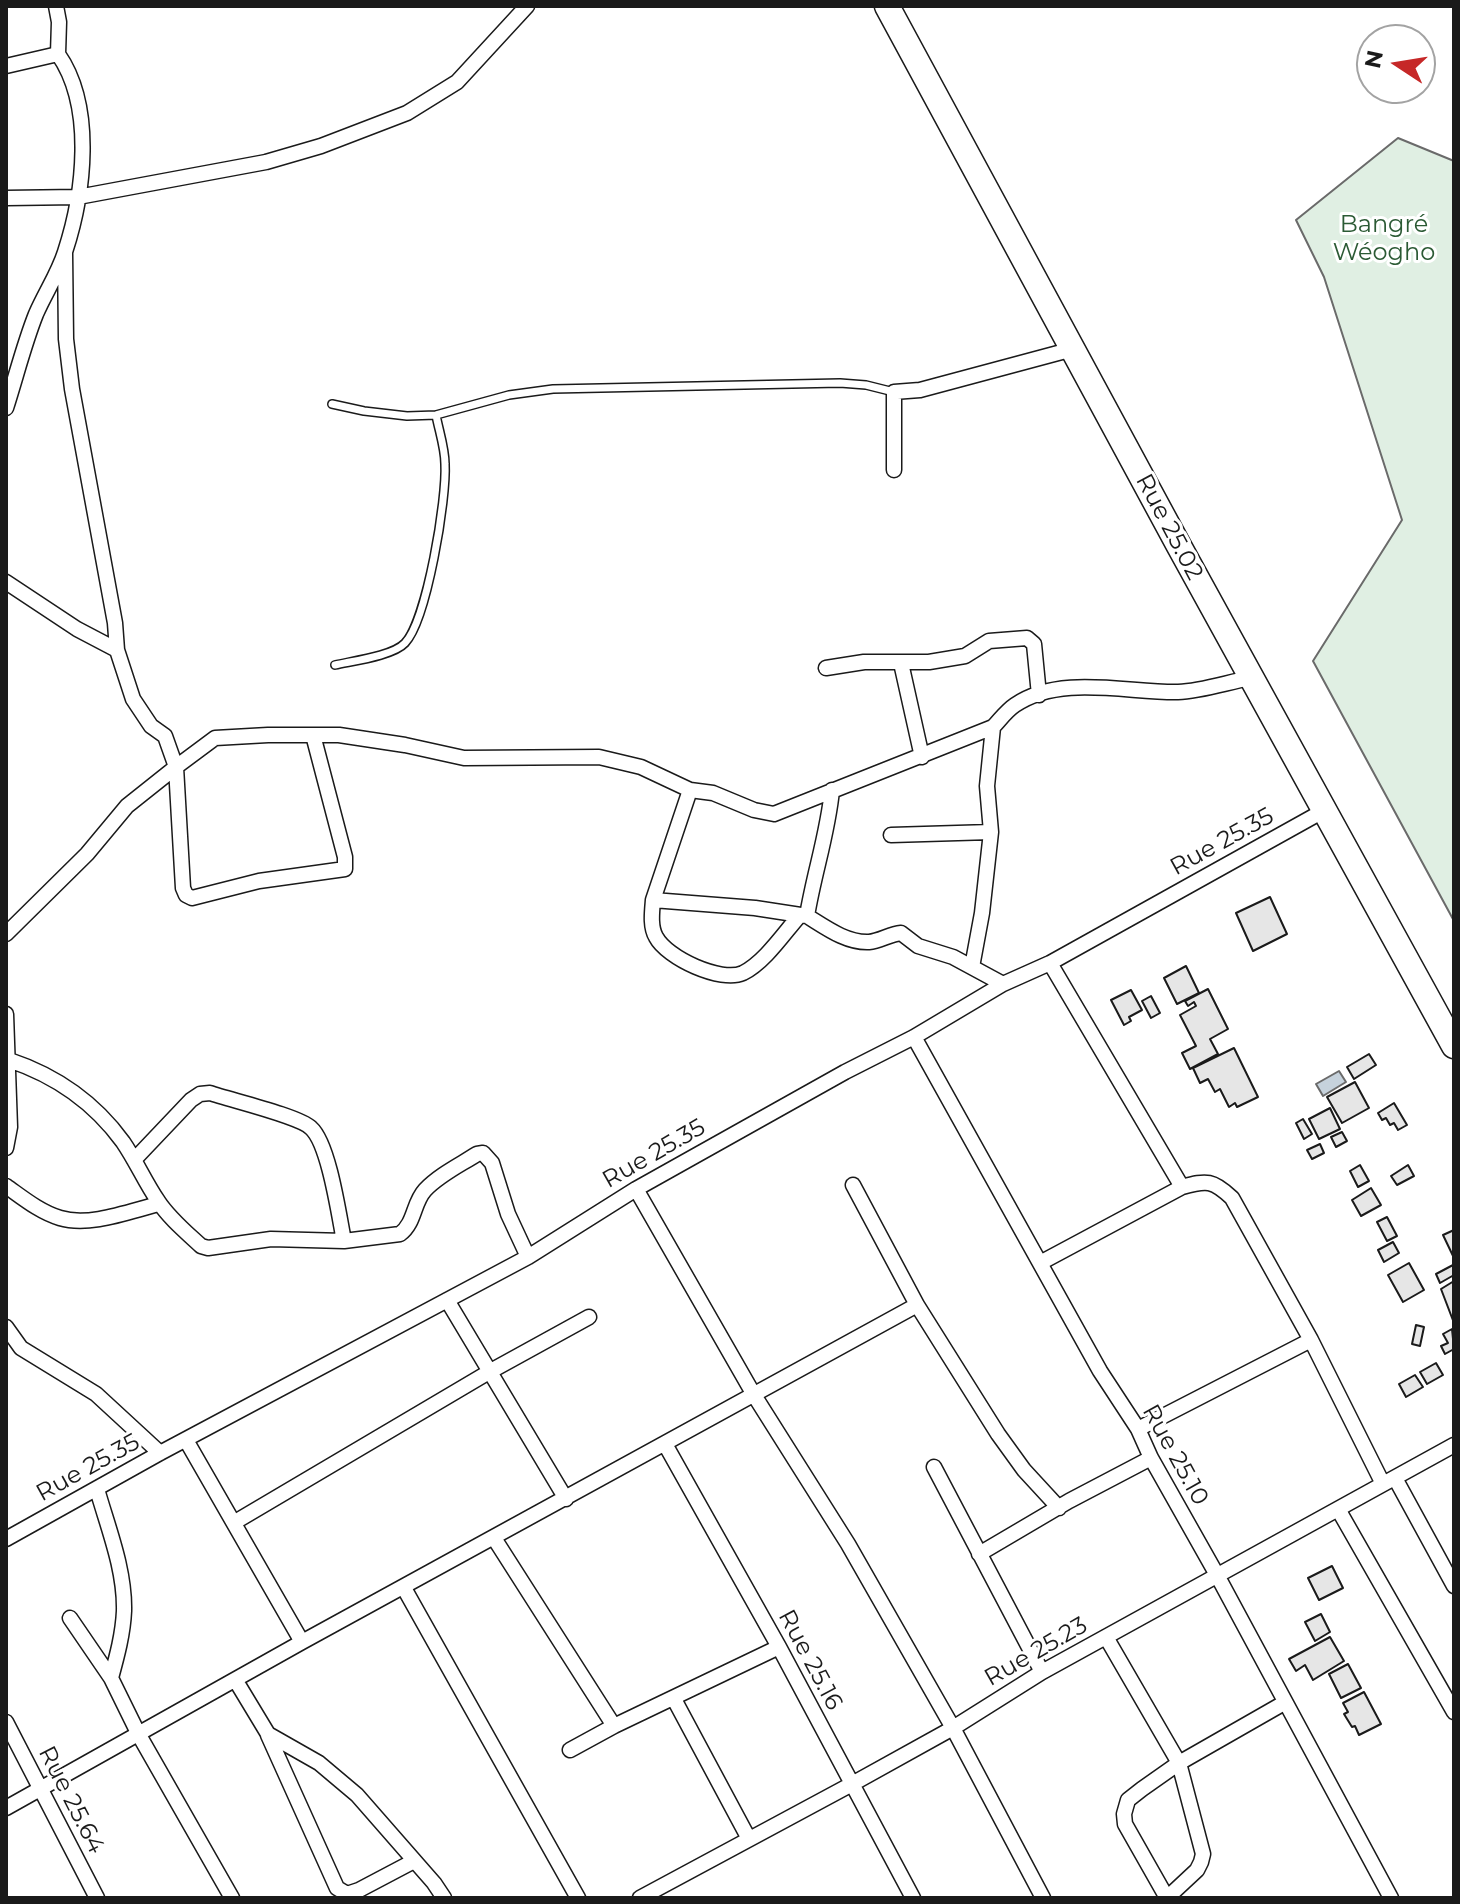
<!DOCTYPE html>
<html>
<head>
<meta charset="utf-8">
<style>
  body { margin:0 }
  #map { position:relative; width:1460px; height:1904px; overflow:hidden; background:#fff; font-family:Montserrat,sans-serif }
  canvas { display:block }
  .frame { position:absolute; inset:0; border:8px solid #1a1a1a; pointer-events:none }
  .north { position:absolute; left:1356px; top:24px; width:80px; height:80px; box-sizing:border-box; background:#fff; border:2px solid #a3a3a3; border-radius:50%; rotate:282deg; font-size:22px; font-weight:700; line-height:32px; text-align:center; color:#1a1a1a }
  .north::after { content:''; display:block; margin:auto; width:28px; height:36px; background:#c62828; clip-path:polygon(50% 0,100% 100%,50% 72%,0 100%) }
</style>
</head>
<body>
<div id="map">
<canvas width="1460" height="1904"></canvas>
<div class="frame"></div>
<div class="north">N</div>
</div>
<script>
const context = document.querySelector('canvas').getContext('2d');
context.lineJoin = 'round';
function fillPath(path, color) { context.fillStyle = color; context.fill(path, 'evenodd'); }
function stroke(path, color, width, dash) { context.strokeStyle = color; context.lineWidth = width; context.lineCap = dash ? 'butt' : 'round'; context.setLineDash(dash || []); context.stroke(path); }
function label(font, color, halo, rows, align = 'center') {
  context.font = font + ' Montserrat,sans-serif'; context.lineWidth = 6; context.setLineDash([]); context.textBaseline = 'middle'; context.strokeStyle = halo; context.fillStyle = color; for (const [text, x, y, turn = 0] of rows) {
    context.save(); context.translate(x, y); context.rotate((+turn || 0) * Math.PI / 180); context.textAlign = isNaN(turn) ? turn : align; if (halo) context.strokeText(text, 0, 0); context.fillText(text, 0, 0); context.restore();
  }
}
const green = new Path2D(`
  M1398 138 1454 161V921L1313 661 1402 520 1324 277 1296 220Z`);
const water = new Path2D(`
  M1339 1071 1346 1082 1323 1096 1316 1084Z`);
const building = new Path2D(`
  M1270 897 1287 934 1253 951 1236 913Z
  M1186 966 1199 993 1177 1004 1164 978Z
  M1208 989 1228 1029 1210 1039 1218 1054 1190 1069 1182 1053 1196 1046 1180 1015 1196 1006 1194 1002 1188 1006 1185 1001Z
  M1131 990 1142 1010 1129 1017 1131 1021 1124 1025 1111 1000Z
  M1151 996 1160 1013 1151 1018 1142 1001Z
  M1234 1048 1258 1097 1237 1107 1235 1103 1229 1107 1220 1089 1215 1092 1208 1079 1200 1083 1193 1068Z
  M1369 1054 1376 1065 1354 1079 1347 1067Z
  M1355 1082 1369 1108 1342 1123 1327 1097Z
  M1394 1103 1407 1125 1398 1130 1394 1123 1390 1125 1386 1118 1382 1120 1378 1113Z
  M1330 1108 1340 1129 1319 1139 1309 1119Z
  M1303 1119 1312 1134 1304 1139 1296 1123Z
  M1342 1132 1347 1141 1336 1147 1331 1137Z
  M1320 1144 1324 1153 1312 1159 1307 1150Z
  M1360 1165 1369 1181 1358 1187 1350 1171Z
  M1408 1165 1414 1176 1397 1185 1391 1176Z
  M1371 1188 1381 1205 1361 1216 1352 1200Z
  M1387 1217 1397 1236 1387 1241 1377 1222Z
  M1454 1230V1258L1443 1235Z
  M1393 1242 1399 1253 1384 1262 1378 1250Z
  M1409 1263 1424 1290 1403 1302 1388 1275Z
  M1453 1265 1454 1275 1440 1283 1436 1274Z
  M1454 1281V1323L1441 1289Z
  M1416 1325 1424 1327 1420 1346 1412 1344Z
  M1452 1329 1454 1349 1445 1354 1441 1346 1448 1343 1443 1334Z
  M1436 1363 1443 1375 1427 1384 1420 1372Z
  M1415 1375 1423 1387 1406 1397 1399 1384Z
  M1332 1566 1343 1588 1319 1600 1308 1578Z
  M1321 1614 1330 1632 1315 1641 1305 1622Z
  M1330 1637 1344 1661 1313 1680 1305 1665 1296 1671 1289 1659Z
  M1348 1664 1361 1688 1341 1698 1329 1674Z
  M1364 1692 1381 1724 1359 1735 1355 1726 1352 1727 1344 1714 1348 1712 1343 1703Z`);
const lane = new Path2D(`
  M332 404 364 411 407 416 436 415 509 395 553 389 840 383 866 385 894 392
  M335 665C352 661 393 656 405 643 427 620 447 498 445 464 445 448 439 431 436 415`);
const street = new Path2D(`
  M6 66 58 54 59 22 56 6
  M6 198 78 197 266 162 321 146 407 113 457 82 527 6
  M65 253 66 339 72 389 115 623 117 650
  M6 408C16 377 24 344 36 314 45 293 58 274 65 252 84 194 95 107 58 54
  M894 470V392L920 390 1073 349
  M6 582 77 629 117 650 133 699 151 726 165 736 176 767 127 806 87 854 6 934
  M901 663 922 757
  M826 668 864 662H929L965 656 989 641 1027 638 1034 644 1039 695
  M313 735 345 857V869L259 881 192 898 186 895 183 888 176 767 215 738 268 735H339L405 745 464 758 599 757 641 767 690 790 713 793 754 810 774 814 993 727C1000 720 1006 711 1015 705 1060 674 1128 693 1178 692 1202 691 1228 682 1251 678
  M690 790 653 900 755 908 807 916
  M832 790C828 833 814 873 807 916 825 927 846 943 869 942 880 941 890 934 901 933L918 946 953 957 1003 984
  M891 835 991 832
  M653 900C652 912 650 927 656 937 667 958 721 983 743 973 765 962 784 933 800 915
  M1050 963 1182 1187
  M972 967 982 913 991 832 987 786 993 727
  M6 1014 10 1127 6 1148
  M914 1037 1100 1371 1138 1429 1151 1458 1217 1575 1391 1898
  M9 1060C54 1075 94 1102 123 1142 136 1161 145 1182 158 1201 169 1218 186 1232 201 1246L208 1248 271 1239 344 1241 400 1234C415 1223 413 1203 425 1190 439 1175 460 1165 477 1154L483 1153 492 1163 508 1214 528 1257
  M134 1160 191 1100 200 1094 210 1093C230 1100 299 1116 311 1128 329 1144 339 1216 344 1241
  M853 1185 917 1305 998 1434 1024 1470 1059 1508
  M6 1186C23 1198 40 1212 60 1218 90 1227 130 1211 159 1204
  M636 1189 754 1395 848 1544 953 1728 1043 1898
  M1040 1263 1182 1187C1207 1180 1213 1180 1232 1198L1311 1340 1383 1484
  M447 1300 566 1499
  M6 1327 21 1348 96 1394 160 1453
  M1138 1429 1311 1340
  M186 1440 302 1642
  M665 1444 779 1647 913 1898
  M934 1467 1042 1672
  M1395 1478 1454 1586
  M97 1489C108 1528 125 1569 124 1611 123 1634 117 1656 111 1678
  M1338 1509 1454 1712
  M235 1522 489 1372 589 1317
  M494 1538 614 1726
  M6 1539 160 1453 528 1257 636 1189 845 1072 914 1037 1003 984 1050 963 1325 810
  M979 1554 1069 1501 1151 1458
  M404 1588 578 1898
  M70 1618 111 1678 139 1735 232 1898
  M1106 1637 1179 1763 1198 1835 1203 1854 1201 1862 1197 1870 1167 1898 1125 1824 1124 1814 1128 1800 1142 1789 1179 1763 1284 1703
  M236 1681 268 1734 319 1763 357 1795 434 1883 444 1898
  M674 1699 749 1839
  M6 1722 97 1898
  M268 1735 337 1888 347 1894 359 1890 414 1861
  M570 1750 614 1726 779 1647
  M6 1808 302 1642 917 1305
  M640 1898 852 1784 953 1728 1042 1672 1454 1445`);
const primary = new Path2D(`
  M887 6 1179 546 1454 1046`);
const parkNames = [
  ["Bangré",1384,225],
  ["Wéogho",1384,253]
];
const streetNames = [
  ["Rue 25.02",1169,527,62],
  ["Rue 25.35",1222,842,-29],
  ["Rue 25.35",654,1154,-30],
  ["Rue 25.10",1175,1455,61],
  ["Rue 25.35",88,1468,-29],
  ["Rue 25.23",1036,1652,-30],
  ["Rue 25.16",810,1660,62],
  ["Rue 25.64",71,1800,63]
];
fillPath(green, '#e0efe3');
stroke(green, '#6a6a6a', 2);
fillPath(water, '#c6d2dc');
stroke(water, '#6a6a6a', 2);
fillPath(building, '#e6e6e6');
stroke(building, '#1a1a1a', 2);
stroke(lane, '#1a1a1a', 10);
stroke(street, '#1a1a1a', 17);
stroke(primary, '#1a1a1a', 27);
stroke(lane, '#fff', 7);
stroke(street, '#fff', 14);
stroke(primary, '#fff', 24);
label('24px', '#2b5a34', '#fff', parkNames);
label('24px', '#1a1a1a', '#fff', streetNames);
</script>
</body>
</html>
